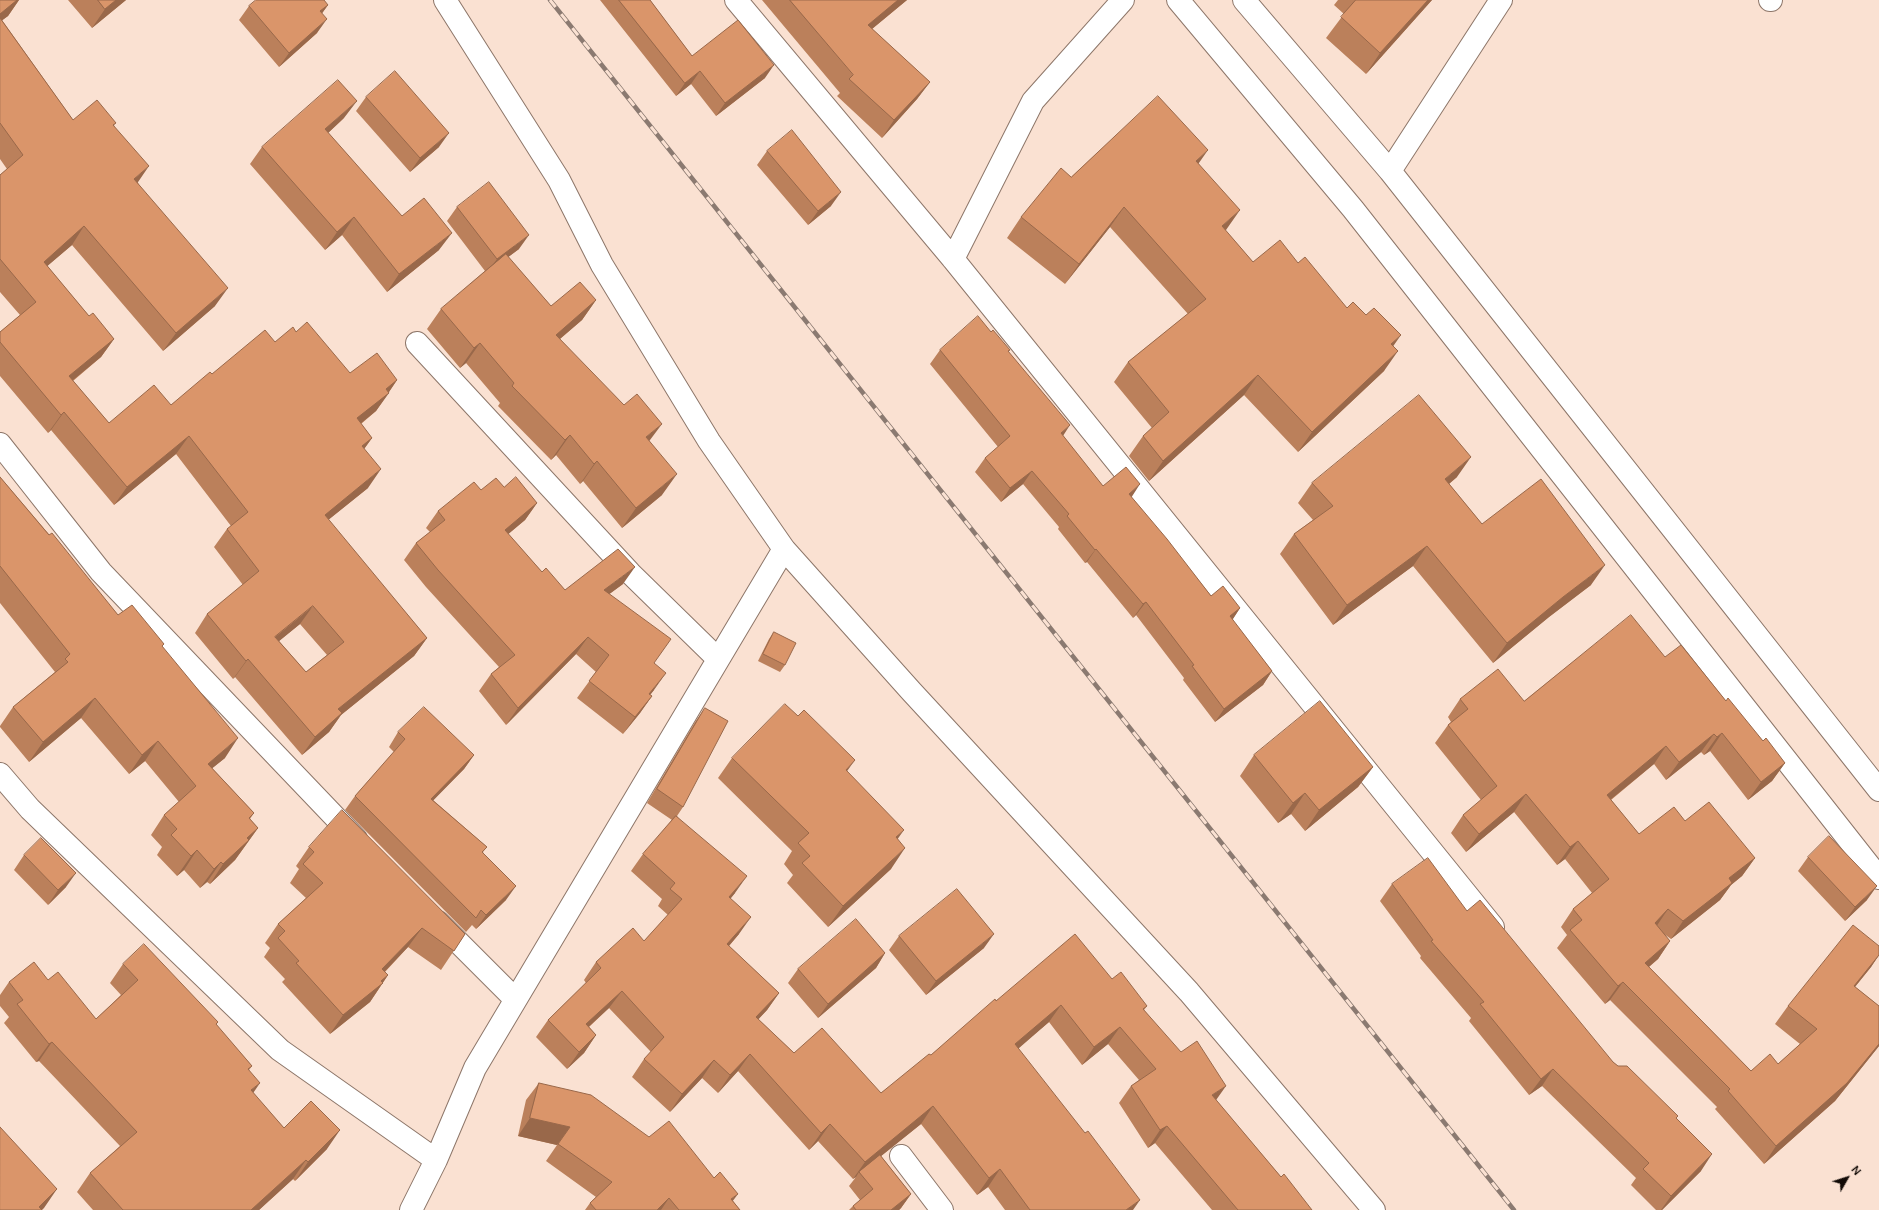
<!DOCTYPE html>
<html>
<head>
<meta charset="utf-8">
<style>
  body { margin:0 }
  #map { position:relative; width:1879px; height:1210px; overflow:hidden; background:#fae1d2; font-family:Manrope,sans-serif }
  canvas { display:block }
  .north { position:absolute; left:1827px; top:1158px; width:40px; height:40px; -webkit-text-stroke:3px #fae1d2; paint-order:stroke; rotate:51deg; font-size:11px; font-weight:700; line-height:16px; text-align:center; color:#120a06 }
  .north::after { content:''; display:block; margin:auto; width:14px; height:18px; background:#120a06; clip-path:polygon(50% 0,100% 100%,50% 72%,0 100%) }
</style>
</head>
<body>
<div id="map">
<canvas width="1879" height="1210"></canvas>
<div class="north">N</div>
</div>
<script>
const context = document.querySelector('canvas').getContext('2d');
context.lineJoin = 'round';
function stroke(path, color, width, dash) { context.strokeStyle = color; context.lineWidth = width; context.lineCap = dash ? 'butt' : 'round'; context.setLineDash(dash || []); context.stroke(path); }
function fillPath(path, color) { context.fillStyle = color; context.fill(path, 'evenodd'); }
const street = new Path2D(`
  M445 0 559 180 602 265 709 441 784 549 911 691 1189 992 1374 1210
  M736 0 953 259 1493 927
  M1178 0 1353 209 1879 878
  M1244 0 1390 171 1879 790
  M1770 0H1771
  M1390 171 1501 0
  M953 259 1033 101 1123 0
  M417 343 630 573 718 659
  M0 444 101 572 356 839
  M0 774 30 809 280 1050 436 1160
  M438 922 515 999
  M901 1156 942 1210
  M411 1210 436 1160 475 1068 784 549`);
const rail = new Path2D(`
  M550 0 1514 1210`);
const wall = new Path2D(`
  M0 0H19L8 16 2 20 73 120 116 123 114 125 138 183 215 306 163 351 72 245 47 266 89 316 114 339 101 357 73 381 109 423 171 405 212 374 296 332 350 373 397 380 376 411 361 424 372 438 364 449 368 488 328 520 427 638 414 656 341 715 329 732 302 755 235 677 233 679 195 633 207 614 243 585 214 547 227 529 231 526 176 454 114 505 51 430 48 433 0 376V332L20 315 0 292V175L7 169 0 159ZM300 624 327 655 306 672 279 641Z
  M68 0H126L92 28Z
  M600 0H650L692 56 765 78 716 116 691 84 676 96Z
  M762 0H907L872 29 930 82 917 99 882 138 837 96 840 93Z
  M1338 0H1432L1366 74 1326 38 1344 14 1334 5Z
  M328 5 322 13 317 33 279 67 239 20 249 6Z
  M366 97 439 147 410 172 356 111Z
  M344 118 328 133 402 216 439 250 387 292 342 235 325 250 250 164 262 147Z
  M767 151 831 206 808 225 757 165Z
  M1199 164 1225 230 1253 262 1298 263 1347 308 1393 346 1384 371 1298 452 1244 395 1149 481 1129 456 1143 436 1152 428 1114 382 1128 362 1188 314 1110 227 1065 284 1007 238 1021 217 1071 177Z
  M457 207 519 249 508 257 551 306 596 300 582 320 560 339 649 441 662 495 622 528 583 481 580 484 556 455 551 460 498 406 500 403 466 363 460 368 427 329 441 309 485 271 447 221Z
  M940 350H1010L1008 352 1063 436 1103 486 1131 497 1211 596 1240 608 1232 620 1272 671 1263 685 1215 722 1183 680 1184 678 1136 615 1133 618 1087 562 1085 563 1058 529 1059 527 1023 484 1001 502 975 472 985 458 998 447 930 364Z
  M0 477 118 615 162 647 225 758 212 768 254 813 250 819 258 828 235 860 210 884 207 882 200 888 184 870 177 876 157 855 162 847 151 835 164 815 179 802 145 761 129 774 81 718 29 762 0 727V726L13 707 55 672 0 603Z
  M1457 477 1449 484 1482 524 1591 585 1549 617 1493 663 1413 566 1333 625 1280 554 1294 534 1313 520 1298 503 1312 483Z
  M504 487 537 503 525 520 508 534 542 572 565 590 623 584 609 594 654 663V690L650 695 652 696 640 713 623 734 577 698 596 672 576 654 506 725 479 691 491 674 499 667 426 587 404 560 416 543 430 532 426 528 438 511 481 490Z
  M774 632 785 665 780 672 758 661 769 639Z
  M1665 657 1726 701 1763 741 1785 763 1772 781 1748 800 1710 751 1704 755 1701 752 1666 780 1654 764 1611 800 1639 834 1685 821 1755 858 1742 876 1731 885 1720 900 1671 939 1664 934 1670 941 1658 959 1649 967 1751 1071 1778 1064 1800 1044 1775 1024 1788 1006 1879 946V955L1871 967 1855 987 1879 1006V1046L1835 1101 1764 1164 1715 1109 1717 1107 1610 1000 1605 1004 1557 948 1567 935 1561 927 1573 909 1592 893 1565 859 1557 865 1514 812 1466 852 1451 833 1463 815 1481 800 1435 743 1448 725 1451 722 1448 717 1460 699 1524 701Z
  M705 708 683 807 677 816 735 893 730 899 739 934 729 946 779 993 767 1010 758 1019 794 1053 881 1093 931 1055 996 1001 1112 979 1147 1006 1144 1010 1216 1100 1281 1177 1312 1210H1212L1155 1143 1148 1148 1119 1103 1131 1086 1139 1080 1108 1044 1082 1065 1049 1022 1018 1048 1133 1210H1005L988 1187 977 1195 921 1124 881 1156 911 1194 901 1208 899 1210H849L853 1206 860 1200 849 1186 856 1177 853 1179 818 1141 809 1150 738 1071 718 1093 702 1078 670 1112 632 1077 644 1059 651 1052 609 1008 589 1027 596 1035 584 1053 567 1069 536 1037 548 1020 586 983 584 980 596 962 644 941 668 915 658 906 662 899 631 871 643 854 672 820 647 803 695 722Z
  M398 732 474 755 464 769 433 800 487 847 483 852 506 900 476 929 472 925 466 932 345 810 355 796 394 752 389 747Z
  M1254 755 1373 767 1358 787 1305 831 1291 814 1278 823 1240 776Z
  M732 758 847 772 898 839 891 869 828 927 787 883 793 875 784 864 792 851 718 778Z
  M309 847 465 934 441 970 408 947 385 972 388 975 370 1002 330 1034 282 982 285 979 264 957 270 948 265 943 278 924 306 898 290 883 299 869 296 866Z
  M24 855 66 887 48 905 14 870Z
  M1808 857 1867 900 1845 921 1798 871Z
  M1392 884 1467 911 1613 1062 1676 1118 1701 1171 1662 1210H1656L1631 1185 1636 1178 1542 1086 1529 1095 1469 1021 1471 1018 1420 958 1421 956 1380 901Z
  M899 936 984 948 926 995 889 950Z
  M885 953 876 968 818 1018 788 983 798 969Z
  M123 964 218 1022 216 1025 252 1066 249 1070 253 1093 284 1128 327 1149 295 1181 293 1179 259 1210H93L77 1192 90 1173 120 1146 39 1061 36 1062 4 1023 9 1017 0 1006V995L9 982 48 980 96 1019 121 995 110 983Z
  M539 1083 733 1201 740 1210H585L590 1203 596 1197 546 1161 557 1145 518 1136 526 1100Z`);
const shadedWall = new Path2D(`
  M17 0H19L8 16 0 22V14Z
  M116 0H126L92 28 105 9Z
  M898 0H907L855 43 868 25Z
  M1428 0H1432L1366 74 1380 53Z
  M328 5 318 19 320 11Z
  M327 19 317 33 279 67 289 53Z
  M774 65 765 78 716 116 725 103Z
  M700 71 691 84 676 96 685 83Z
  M930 82 917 99 882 138 894 120Z
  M357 101 344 118 313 147 325 129Z
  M449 133 439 147 410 172 420 158Z
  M1208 150 1194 170 1196 161Z
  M149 166 136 185 134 179Z
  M841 192 831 206 808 225 818 211Z
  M1124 207 1110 227 1065 284 1079 264Z
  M1240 210 1226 230 1207 246 1222 226Z
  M354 217 342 235 325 250 337 232Z
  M84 226 72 245 31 280 44 262Z
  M452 233 439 250 387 292 399 274Z
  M529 235 519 249 487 273 497 259Z
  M228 288 215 306 163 351 176 333Z
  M596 300 582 320 541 355 556 335Z
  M1401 335 1387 355 1391 344Z
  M114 339 101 357 56 394 69 376Z
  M480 343 466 363 460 368 474 348Z
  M1398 351 1384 371 1298 452 1312 432Z
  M1258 375 1244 395 1149 481 1163 461Z
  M397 380 387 395 389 393 376 411 344 437 357 418 386 389Z
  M64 412 51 430 48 433 61 415Z
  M662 424 647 444 646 437Z
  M1070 425 1061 439V433Z
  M570 435 556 455 551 460 565 440Z
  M189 436 176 454 114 505 127 487Z
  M372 438 359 456 362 446Z
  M1471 457 1457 477 1431 499 1445 479Z
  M597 461 583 481 580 484 594 464Z
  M381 469 368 488 312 533 325 515Z
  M1032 471 1023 484 1001 502 1010 488Z
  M677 474 662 495 622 528 636 508Z
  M1140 484 1131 498 1129 494Z
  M537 503 525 520 493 547 505 530Z
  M1427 546 1413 566 1333 625 1347 605Z
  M1096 549 1087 562 1085 563 1095 550Z
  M1605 565 1591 585 1549 617 1493 663 1507 643 1563 597Z
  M635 567 623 584 592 607 604 590Z
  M1146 602 1136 615 1133 618 1143 604Z
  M313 606 300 624 262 655 275 637Z
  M1240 608 1231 622 1230 616Z
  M588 637 576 654 506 725 518 708Z
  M427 638 414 656 341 715 329 732 302 755 315 737 338 709Z
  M248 659 235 677 233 679 246 661Z
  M1272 671 1263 685 1215 722 1224 709Z
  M666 673 654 690 637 711 649 694Z
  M652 696 640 713 623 734 635 717Z
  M95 698 81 718 29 762 43 742Z
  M1722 733 1710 751 1704 755 1717 737Z
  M1714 734 1701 752 1666 780 1679 762Z
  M238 738 225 758 194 783 208 764Z
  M158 741 145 761 129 774 142 755Z
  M1666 746 1654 764 1594 813 1607 795Z
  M474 755 464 769 421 813 431 799Z
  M855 760 840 781 846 770Z
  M1785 763 1772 781 1748 800 1761 782Z
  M1373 767 1358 787 1305 831 1319 810Z
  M1305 793 1291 814 1278 823 1293 803Z
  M1526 794 1514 812 1466 852 1479 834Z
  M258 828 235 860 210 884 223 864 247 838Z
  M904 830 889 851 896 837Z
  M1578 841 1565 859 1557 865 1570 847Z
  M905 848 891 869 828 927 843 906Z
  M197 850 184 870 177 876 191 856Z
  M1755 858 1742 876 1731 885 1720 900 1671 939 1683 921 1729 878Z
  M221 862 207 882 200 888 214 869Z
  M76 873 66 887 48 905 58 890Z
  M747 876 735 893 717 915 729 897Z
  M516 886 506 900 476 929 486 915Z
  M1877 886 1867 900 1845 921 1855 907Z
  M1668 909 1656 927 1655 923Z
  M751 917 739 934 715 962 727 944Z
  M422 928 408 947 369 988 382 969Z
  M994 934 984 948 926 995 936 981Z
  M1670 941 1658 959 1632 981 1645 963Z
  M885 953 876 968 818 1018 828 1004Z
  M1879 955 1871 967 1841 1004 1854 986Z
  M388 975 370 1002 330 1034 343 1015Z
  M1623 982 1610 1000 1605 1004 1618 986Z
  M622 991 609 1008 573 1041 586 1024Z
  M779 993 767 1010 744 1035 756 1017Z
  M1061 1005 1049 1022 1003 1062 1015 1044Z
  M1120 1027 1108 1044 1082 1065 1094 1047Z
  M596 1035 584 1053 567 1069 579 1052Z
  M52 1042 39 1061 36 1062 49 1044Z
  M1879 1044V1046L1835 1101 1764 1164 1776 1146Z
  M750 1054 738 1071 718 1093 730 1075Z
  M714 1060 702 1078 670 1112 682 1094Z
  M1553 1069 1542 1086 1529 1095 1541 1079Z
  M260 1083 247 1102 251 1090Z
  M1226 1086 1214 1103 1212 1095Z
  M933 1106 921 1124 860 1173 859 1172 856 1177 853 1179 865 1162Z
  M530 1118 570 1127 557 1145 518 1136Z
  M830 1124 818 1141 809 1150 821 1133Z
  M1167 1126 1155 1143 1148 1148 1160 1130Z
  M340 1130 327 1149 295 1181 308 1162Z
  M1712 1154 1701 1171 1662 1210H1661L1671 1196Z
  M306 1160 293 1179 259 1210H251Z
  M1000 1169 988 1187 977 1195 989 1178Z
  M57 1189 44 1208 42 1210H36Z
  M738 1194 726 1210 731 1199Z
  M911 1194 901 1208 899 1210H891Z
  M669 1198 661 1210H657Z
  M1140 1200 1133 1210H1126Z`);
const building = new Path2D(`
  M0 0H17L0 14Z
  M98 0H116L105 9Z
  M256 0H324L328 5 320 11 327 19 289 53 249 6Z
  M619 0H650L692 56 738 20 774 65 725 103 700 71 685 83Z
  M790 0H898L868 25 930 82 894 120 849 79 853 75Z
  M1356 0H1428L1380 53 1341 17Z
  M0 18 73 120 97 100 116 123 113 125 149 166 134 179 228 288 176 333 84 226 44 262 89 316 93 313 114 339 69 376 109 423 154 385 171 405 210 372 212 374 265 330 275 342 293 327 296 332 307 322 350 373 377 353 397 380 386 389 389 393 357 418 372 438 362 446 381 469 325 515 427 638 338 709 342 713 315 737 248 659 246 661 207 614 259 571 227 529 248 512 189 436 127 487 64 412 61 415 0 342V332L36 302 0 259V175L23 155 0 123ZM313 606 344 642 306 672 275 637Z
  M395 71 449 133 420 158 366 97Z
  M338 80 357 101 325 129 402 216 424 198 452 233 399 274 354 217 337 232 262 147Z
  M1158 96 1208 150 1196 161 1240 210 1222 226 1253 262 1280 240 1298 263 1305 257 1347 308 1353 302 1366 315 1374 308 1401 335 1391 344 1398 351 1312 432 1258 375 1163 461 1143 436 1169 412 1128 362 1206 299 1124 207 1079 264 1021 217 1061 168 1071 177Z
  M792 130 841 192 818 211 767 151Z
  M489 182 529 235 497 259 457 207Z
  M506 254 551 306 580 282 596 300 556 335 624 405 637 394 662 424 646 437 677 474 636 508 597 461 594 464 570 435 565 440 512 386 514 383 480 343 474 348 441 309Z
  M978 316 991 332 993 330 1010 350 1008 351 1070 425 1061 433 1103 486 1126 467 1140 484 1129 494 1167 539 1211 596 1223 586 1240 608 1230 616 1272 671 1224 709 1192 666 1194 665 1146 602 1143 604 1096 549 1095 550 1067 516 1069 514 1032 471 1010 488 985 458 1010 436 940 350Z
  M1419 395 1471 457 1445 479 1482 524 1541 479 1605 565 1563 597 1507 643 1427 546 1347 605 1294 534 1333 506 1312 483Z
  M0 477 49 535 52 533 118 615 132 605 164 644 162 646 238 738 208 764 254 813 249 818 258 828 247 838 249 840 223 864 221 862 214 869 197 850 191 856 171 835 177 829 164 815 196 786 158 741 142 755 95 698 43 742 13 707 68 662 65 659 70 654 0 566Z
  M516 477 537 503 505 530 542 572 546 568 565 590 618 549 635 567 604 590 671 639 654 663 666 673 649 694 652 696 635 717 589 681 609 655 588 637 518 708 491 674 515 655 438 570 416 543 445 520 438 511 474 482 481 490 496 478 504 487Z
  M1631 615 1665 657 1681 645 1726 701 1728 698 1763 741 1766 738 1785 763 1761 782 1722 733 1717 737 1714 734 1679 762 1666 746 1607 795 1639 834 1674 807 1685 821 1709 802 1755 858 1729 878 1732 883 1683 921 1668 909 1655 923 1670 941 1645 963 1751 1071 1770 1054 1778 1064 1817 1029 1788 1006 1853 925 1879 946V955L1854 986 1879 1006V1044L1847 1083 1776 1146 1728 1091 1730 1089 1623 982 1618 986 1570 930 1582 920 1573 909 1609 879 1578 841 1570 847 1526 794 1479 834 1463 815 1497 786 1448 725 1468 709 1460 699 1498 669 1524 701Z
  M774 632 796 643 785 665 763 654Z
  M1320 701 1373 767 1319 810 1305 793 1293 803 1254 755Z
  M785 704 798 716 804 710 855 760 846 770 904 830 896 837 905 848 843 906 802 863 810 856 798 843 809 833 732 758Z
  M424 707 474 755 431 799 487 847 482 852 516 886 486 915 481 910 476 918 355 796 405 739 398 732Z
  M705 708 728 721 683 807 657 789Z
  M342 810 465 934 454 951 422 928 382 969 388 975 381 981 383 983 343 1015 296 963 299 961 278 938 285 931 278 924 323 883 303 864 314 852 309 847Z
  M676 816 747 876 729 897 751 917 727 944 779 993 756 1017 794 1053 822 1028 881 1093 929 1054 931 1055 995 999 996 1001 1075 934 1112 979 1121 972 1147 1006 1143 1009 1181 1052 1197 1041 1226 1086 1212 1095 1281 1177 1284 1174 1312 1210H1238L1167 1126 1160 1130 1131 1086 1156 1069 1120 1027 1094 1047 1061 1005 1015 1044 1085 1133 1088 1131 1140 1200 1126 1210H1030L1000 1169 989 1178 933 1106 865 1162 830 1124 821 1133 750 1054 730 1075 714 1060 682 1094 644 1059 664 1037 622 991 586 1024 596 1035 579 1052 548 1020 601 968 596 962 633 928 644 941 682 899 670 889 675 883 643 854Z
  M1829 836 1877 886 1855 907 1808 857Z
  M41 838 76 873 58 890 24 855Z
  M1428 858 1467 911 1480 900 1613 1062 1618 1066H1627L1678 1116 1676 1118 1712 1154 1671 1196 1643 1169 1649 1163 1553 1069 1541 1079 1480 1004 1484 1002 1431 941 1433 940 1392 884Z
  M957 889 994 934 936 981 899 936Z
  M856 919 885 953 828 1004 798 969Z
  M144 944 218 1022 216 1024 252 1066 248 1069 260 1083 251 1090 284 1128 311 1101 340 1130 308 1162 306 1160 251 1210H123L90 1173 137 1132 52 1042 49 1044 17 1004 23 1000 9 982 34 962 48 980 58 972 96 1019 138 980 123 964Z
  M539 1083 591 1095 649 1137 669 1121 714 1178 720 1172 738 1194 731 1199 740 1210H679L669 1198 657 1210H596L590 1203 612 1182 558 1144 570 1127 530 1118Z
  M0 1127 57 1189 39 1207 42 1210H0Z
  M880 1155 911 1194 891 1210H856L853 1206 873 1189 859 1172Z`);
stroke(street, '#8d7669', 24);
stroke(street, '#fff', 22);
stroke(rail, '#8b7a71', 4.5);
stroke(rail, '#fae1d2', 3, [9]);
fillPath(wall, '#bb805b');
fillPath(shadedWall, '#99684a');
fillPath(building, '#da956a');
stroke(building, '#99684a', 1);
</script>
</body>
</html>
